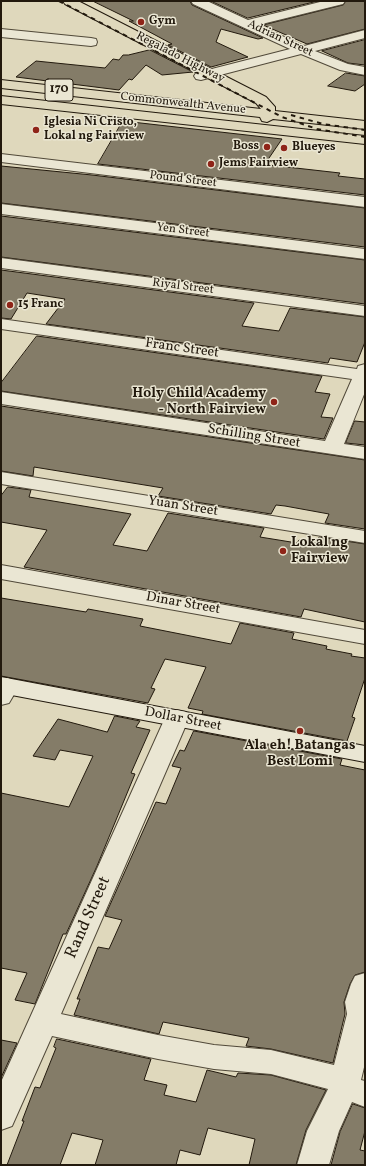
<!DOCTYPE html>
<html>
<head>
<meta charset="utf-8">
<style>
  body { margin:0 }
  #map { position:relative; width:366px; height:1166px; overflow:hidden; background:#dfd8bc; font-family:Vollkorn,serif }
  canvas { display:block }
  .frame { position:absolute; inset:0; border:2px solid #22190d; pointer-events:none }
</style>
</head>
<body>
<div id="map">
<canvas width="366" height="1166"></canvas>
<div class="frame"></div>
</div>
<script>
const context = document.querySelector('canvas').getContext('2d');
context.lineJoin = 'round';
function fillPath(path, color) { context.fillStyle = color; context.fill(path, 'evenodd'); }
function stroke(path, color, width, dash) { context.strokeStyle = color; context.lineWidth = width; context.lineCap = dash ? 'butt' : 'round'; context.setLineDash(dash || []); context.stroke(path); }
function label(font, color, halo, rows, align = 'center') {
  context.font = font + ' Vollkorn,serif'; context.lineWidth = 3; context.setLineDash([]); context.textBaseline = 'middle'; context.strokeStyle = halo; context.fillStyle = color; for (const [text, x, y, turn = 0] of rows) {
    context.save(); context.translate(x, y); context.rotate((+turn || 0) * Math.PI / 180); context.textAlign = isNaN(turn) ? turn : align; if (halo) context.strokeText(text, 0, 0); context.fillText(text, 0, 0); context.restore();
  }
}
const building = new Path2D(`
  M93 1H190L192 5 263 38 258 39 221 29 216 42 248 57 211 67 168 45 172 44 129 21H133Z
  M211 1H318L248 18Z
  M346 1H365V29L307 44 263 25 343 5Z
  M365 40V65L348 63 322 51Z
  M150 50 193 72 162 75 146 65 132 80 129 79 119 90 16 77 36 61 105 68 113 59 119 60 123 55H128Z
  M346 73 365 76V84L355 91 328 86Z
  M123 121 282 139 267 161 271 162 269 165 340 173 338 176 365 179V195L98 164Z
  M1 166 92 175 365 208V247L1 203Z
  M1 216 365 260V304L1 257Z
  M1 270 254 303 242 326 279 331 290 308 365 317V342L357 362 330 358 328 363 46 324 65 299 27 293 11 319 1 318Z
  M37 336 322 376 315 392 330 394 321 417 333 418 324 439 1 391V383Z
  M1 406 365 460V529L325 523 329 514 285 506 276 505 271 514 158 496 163 488 34 467 33 476 1 471Z
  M355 421 365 422V445L346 443Z
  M8 487 31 490 29 497 131 514 113 545 147 551 168 513 264 528 260 537 297 543 299 540 316 543 319 537 365 544V622L304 609 301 617 24 567 47 530 1 522V496Z
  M1 598 86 612 88 609 143 619 140 626 231 644 240 623 294 633 292 639 327 646 326 649 352 654 351 656 365 658V678L352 717 355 718 347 741 202 714 203 711 188 708 206 667 165 659 151 688 155 689 148 703 1 676Z
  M115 716 140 721 136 727 150 730 131 773 135 774 97 866 66 934H63L35 1004 15 1000 27 973 1 968V793L69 807 93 756 60 750 55 760 33 756 58 719 107 732Z
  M194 731 342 759 340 765 365 770V972L355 975 350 984 344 1002 345 1014 333 1063 271 1049 246 1046 249 1038 163 1022 159 1034 74 1015 80 999H77L98 947 109 949 122 920 105 916 156 802 166 804 181 768 172 766 180 750 184 751Z
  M57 1039 151 1059 144 1080 167 1085 164 1095 196 1102 207 1070 236 1077 238 1073 271 1075 326 1090 306 1130 296 1165H249L255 1139 208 1128 200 1155 180 1150 176 1165H95L103 1140 72 1133 60 1165H7L24 1121H22L35 1087 40 1088 56 1048 54 1047Z
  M1 1040 17 1043 1 1078Z
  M353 1104 365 1108V1131L360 1150 365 1151V1165H331L340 1132Z`);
const street = new Path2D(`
  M191 1H207L248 20 324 1H345L343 4 258 25 304 46 365 30V38L315 51 348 64 365 67V75L340 70 301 54 201 80 196 79 194 76 196 73 290 49 193 4Z
  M1 29 91 38 96 39 97 42 96 45 91 46 1 37Z
  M1 154 365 197V207L1 162Z
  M1 204 365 249V259L1 214Z
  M1 258 365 306V316L1 268Z
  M1 319 357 369 358 366 365 364V392L344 444 365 447V459L1 404V392L325 441 352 379 1 329Z
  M1 472 365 531V543L1 484Z
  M1 565 365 630V644L1 579Z
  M7 678 15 681 19 686 9 703 1 705V680Z
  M177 710 186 712 189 718 61 1014 158 1035 214 1045 271 1050 334 1065 347 1014 345 1002 351 984 355 976 365 973V1063L361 1080 365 1081V1107L352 1102 339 1131 329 1165H297L307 1131 328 1089 271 1074 214 1069 158 1059 52 1036 12 1126 1 1130V1082L165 718 168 712Z`);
const secondary = new Path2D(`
  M1 677 365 746V762L1 693Z`);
const primary = new Path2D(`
  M63 1H78L266 97 275 107V111L365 121V129L273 119 267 122 262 121 260 117 1 88V80L261 109 256 103 65 4Z
  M1 96 365 136V144L1 104Z`);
const rail = new Path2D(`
  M59 1 282 117 317 129 365 137
  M291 115 323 124 365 130`);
const markers = [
  [141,22,4,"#8f2418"],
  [36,130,4,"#8f2418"],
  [267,147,4,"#8f2418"],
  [284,148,4,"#8f2418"],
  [211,164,4,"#8f2418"],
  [10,305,4,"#8f2418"],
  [274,402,4,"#8f2418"],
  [283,551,4,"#8f2418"],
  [300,731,4,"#8f2418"]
];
const farPoinames = [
  ["Gym",149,22],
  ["Iglesia Ni Cristo,",44,123],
  ["Lokal ng Fairview",44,137],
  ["Boss",259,147,"right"],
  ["Blueyes",292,148],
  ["Jems Fairview",219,164],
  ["15 Franc",18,305]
];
const farStreetnames = [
  ["Adrian Street",280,39,25],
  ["Regalado Highway",180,58,27],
  ["Commonwealth Avenue",183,104,6],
  ["Pound Street",183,180,7],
  ["Yen Street",183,231,7],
  ["Riyal Street",183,287,7]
];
const shields = [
  [59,90,28]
];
const shieldNames = [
  ["170",59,90]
];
const streetNames = [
  ["Franc Street",182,349,8],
  ["Schilling Street",254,437,9],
  ["Yuan Street",183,507,9],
  ["Dinar Street",183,604,10],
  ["Dollar Street",183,720,11]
];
const poiNames = [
  ["Holy Child Academy",266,394],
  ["- North Fairview",266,410],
  ["Lokal ng",291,543,"left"],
  ["Fairview",291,559,"left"],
  ["Ala eh! Batangas",300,746,"center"],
  ["Best Lomi",300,762,"center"]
];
const nearStreetnames = [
  ["Rand Street",89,918,-66]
];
fillPath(building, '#847c68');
stroke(building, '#22190d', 1);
stroke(street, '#514939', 2);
stroke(secondary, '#22190d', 2);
stroke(primary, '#22190d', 2);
fillPath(street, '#eae6d3');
fillPath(secondary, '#eae6d3');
fillPath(primary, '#dfd8bc');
stroke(rail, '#22190d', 2, [4.5, 4.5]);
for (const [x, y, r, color] of markers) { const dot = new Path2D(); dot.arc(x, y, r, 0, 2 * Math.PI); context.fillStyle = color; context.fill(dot); stroke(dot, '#eae6d3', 1.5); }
label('bold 12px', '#22190d', '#eae6d3', farPoinames, 'left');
label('12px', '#22190d', '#eae6d3', farStreetnames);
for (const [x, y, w] of shields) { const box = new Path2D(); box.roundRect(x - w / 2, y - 11, w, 22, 3); context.fillStyle = '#eae6d3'; context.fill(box); stroke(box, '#22190d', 1); }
label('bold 13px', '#22190d', null, shieldNames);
label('14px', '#22190d', '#eae6d3', streetNames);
label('bold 14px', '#22190d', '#eae6d3', poiNames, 'right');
label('17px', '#22190d', '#eae6d3', nearStreetnames);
</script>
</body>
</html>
